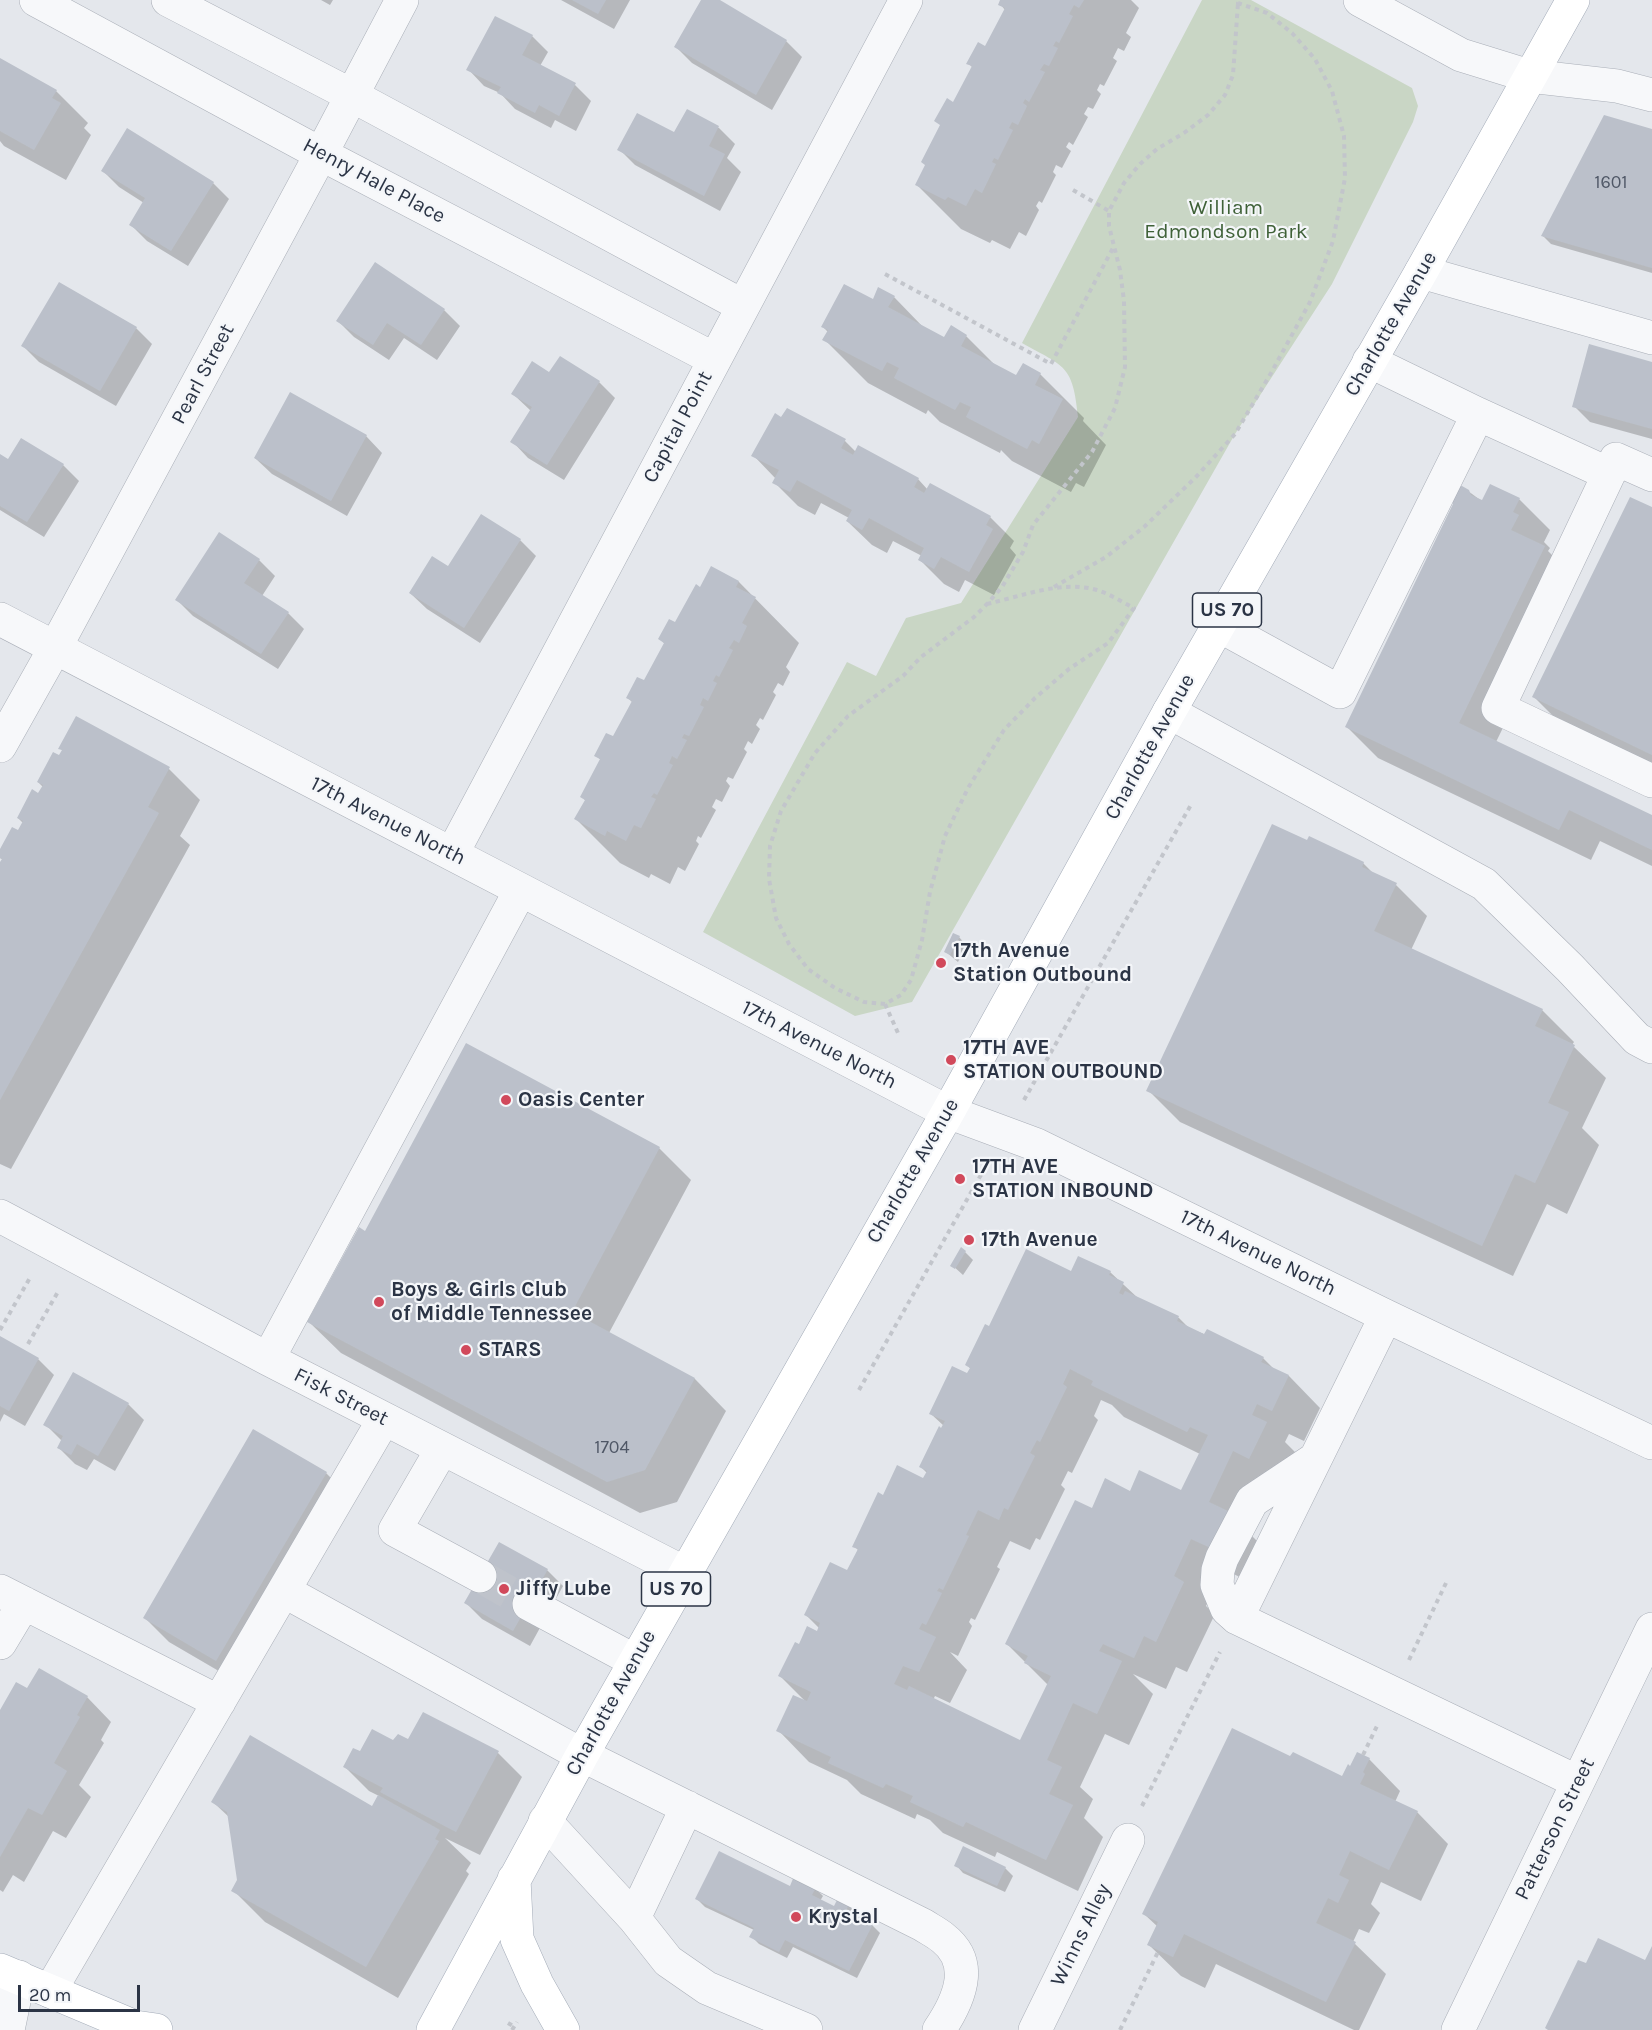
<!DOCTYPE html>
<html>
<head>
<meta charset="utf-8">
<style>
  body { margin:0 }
  #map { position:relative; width:1652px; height:2030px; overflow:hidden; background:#e4e7ec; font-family:Karla,sans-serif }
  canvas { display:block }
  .scale { position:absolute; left:18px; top:1985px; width:122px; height:27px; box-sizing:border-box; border:3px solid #2b3445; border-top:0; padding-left:8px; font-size:18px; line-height:21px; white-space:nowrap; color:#2b3445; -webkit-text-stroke:4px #f4f6f9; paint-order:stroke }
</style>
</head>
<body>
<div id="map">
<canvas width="1652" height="2030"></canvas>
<div class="scale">20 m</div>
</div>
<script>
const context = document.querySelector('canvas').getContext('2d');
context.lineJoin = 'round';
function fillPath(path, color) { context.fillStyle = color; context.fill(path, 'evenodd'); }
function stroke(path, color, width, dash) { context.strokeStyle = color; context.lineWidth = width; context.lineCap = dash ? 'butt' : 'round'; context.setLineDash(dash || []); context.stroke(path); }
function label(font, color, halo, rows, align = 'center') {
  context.font = font + ' Karla,sans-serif'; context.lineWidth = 4.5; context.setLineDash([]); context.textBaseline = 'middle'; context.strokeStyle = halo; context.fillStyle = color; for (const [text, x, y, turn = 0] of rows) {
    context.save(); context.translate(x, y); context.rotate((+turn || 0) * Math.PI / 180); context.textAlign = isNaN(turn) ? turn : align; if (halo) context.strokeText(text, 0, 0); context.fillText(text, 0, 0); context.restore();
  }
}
const green = new Path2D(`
  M1202 0H1251L1412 88 1418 106 1413 122 1332 284 1235 434 912 1002 855 1016 703 932 847 662 876 676 906 618 961 603 1078 417C1073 365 1065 367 1022 343Z`);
const shadow = new Path2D(`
  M321 0H333L330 5Z
  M561 0H630L614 29Z
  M703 0H717L786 41 802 57 772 110 692 63 676 47Z
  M1002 0H1131L1139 8 1126 33 1131 37 1124 51 1118 48 1113 58 1117 61 1104 86 1100 84 1097 90 1101 94 1093 109 1088 107 1084 114 1088 117 1073 145 1069 142 1066 147 1071 151 1062 168 1056 165 1053 172 1056 175 1042 203 1039 201 1036 206 1039 210 1026 236 1019 232 1010 249 992 240 990 243 961 229 917 185 973 68 968 63 985 48 1005 10 1000 4Z
  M532 36 548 52 540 66 575 85 591 101 576 131 555 120 551 128 515 109 500 93 484 86 468 69Z
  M0 60 56 91 88 123 84 128 91 135 66 180 4 146 0 141Z
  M687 111 719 128 735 144 727 158 741 172 720 211 635 165 619 149 674 134Z
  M1652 130V273L1551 244 1543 236Z
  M103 171 213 183 229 199 188 266 147 241 131 225 144 203 119 187Z
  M894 297 925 329 945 339 966 336 997 367 1017 377 1040 374 1084 418 1083 421 1106 445 1084 487 1076 483 1071 492 1012 461 1001 450 1000 453 940 422 928 410 926 414 868 383 824 339 828 332 823 327 873 301Z
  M444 310 460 326 437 360 404 338 389 360 354 337 338 321Z
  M136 328 152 344 116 406 39 362 23 346Z
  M1652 363V439L1590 422 1574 406Z
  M550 374 599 382 615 398 564 480 528 458 512 441 531 411 513 394Z
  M787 410 845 441 856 452 918 479 928 490 990 517 1014 541 1010 548 1016 555 994 595 965 580 959 592 944 584 920 560 922 556 893 541 887 553 872 545 847 521 849 518 821 503 815 515 798 506 774 482 776 479 753 455Z
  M366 436 382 453 347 516 272 474 255 458Z
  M0 456 9 461 63 465 79 481 44 537 0 510Z
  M1468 491 1483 502 1519 499 1550 530 1544 542 1550 548 1548 551 1576 579 1496 742 1652 817V866L1600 841 1591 860 1378 758 1347 727Z
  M1652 509V770L1565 728 1534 697Z
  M520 540 536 556 480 643 427 609 410 593 448 568Z
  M259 560 275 576 262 596 288 613 304 629 278 669 193 616 177 600Z
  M712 568 739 582 799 643 786 667 790 672 783 686 778 683 773 692 776 695 763 720 760 718 756 725 760 729 752 744 748 741 744 749 747 752 733 779 728 777 726 781 730 786 722 802 716 799 712 807 716 810 701 838 698 836 696 841 699 844 685 871 678 867 670 884 651 874 649 878 620 863 576 819 586 801 582 797 601 760 596 756 614 738 633 703 628 698 645 682 665 644 660 639 676 624 701 589Z
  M60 748 169 769 200 800 180 836 190 845 11 1169 0 1164V865L3 860 0 858V852L18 832 23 823 18 818 39 795 43 787 38 782 60 757 63 751Z
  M1308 842 1363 863 1374 874 1396 885 1427 916 1411 950 1542 1010 1574 1042 1572 1045 1606 1078 1582 1128 1599 1145 1567 1214 1547 1204 1513 1276 1180 1122 1148 1090Z
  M959 937 966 945 958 962 946 952Z
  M467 1045 659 1148 691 1180 609 1333 695 1379 726 1411 677 1502 640 1513 341 1353 309 1322 365 1233Z
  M965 1252 973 1260 963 1275 952 1265Z
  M1079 1258 1110 1272 1139 1299 1179 1318 1189 1328 1263 1358 1275 1370 1289 1376 1320 1408 1304 1441 1289 1434 1285 1442 1297 1454 1243 1527 1262 1546 1246 1580 1223 1569 1206 1606 1215 1614 1187 1672 1176 1667 1166 1689 1133 1674 1153 1694 1129 1745 1105 1734 1080 1787 1093 1799 1084 1818 1103 1837 1078 1891 997 1852 995 1857 943 1833 930 1820 917 1814 915 1819 861 1794 847 1780 809 1762 778 1730 806 1702 780 1676 800 1645 818 1633 820 1629 806 1615 848 1572 858 1550 854 1546 884 1497 924 1480 927 1473 921 1467 944 1426 931 1414 968 1375 971 1369 967 1365 990 1327 1072 1273ZM1101 1400 1112 1405 1124 1417 1200 1454 1182 1492 1130 1493 1092 1510 1007 1644 1048 1685 1021 1742 933 1700 935 1696 950 1703 967 1670 950 1652 958 1656 972 1626 969 1622 971 1618 975 1620 1000 1569 997 1567 1010 1541 1030 1550 1036 1538 1040 1540 1065 1489 1061 1485 1068 1471 1072 1473 1098 1420 1094 1416Z
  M0 1338 38 1359 54 1375 25 1426 4 1414 0 1422Z
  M128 1404 144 1420 115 1471 94 1459 87 1470 75 1464 58 1447 62 1441 45 1424Z
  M326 1473 350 1497 241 1684 169 1642 145 1618Z
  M547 1570 563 1586 530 1646 482 1619 466 1603Z
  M39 1670 87 1697 111 1722 101 1740 104 1743 79 1785 91 1797 66 1838 53 1831 24 1882 13 1875 3 1892 0 1890V1713L27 1690Z
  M409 1741 498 1753 522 1777 480 1855 445 1838 471 1863 466 1871 469 1874 398 1998 265 1922 233 1890 239 1881 230 1818 213 1802 373 1808 379 1796 369 1791 345 1767 360 1753 394 1742Z
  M1291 1758 1343 1778 1369 1759 1400 1791 1395 1802 1417 1812 1448 1844 1421 1901 1381 1882 1371 1904 1380 1913 1369 1933 1359 1929 1353 1942 1386 1974 1359 2030H1354L1216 1964 1205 1988 1181 1976 1149 1945 1158 1927 1144 1914Z
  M956 1865 1005 1868 1013 1876 1005 1892 963 1873Z
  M790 1888H815L823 1896 820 1901 835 1909 849 1905 856 1913 855 1917 872 1925 880 1933 857 1978 793 1947 787 1958 759 1944 751 1936 754 1930 705 1907 697 1899Z`);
const building = new Path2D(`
  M572 0H606L598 14Z
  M701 0H720L787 40 756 95 674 47Z
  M1000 0H1084L1079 8 1074 5 1069 14 1073 16 1059 43 1056 41 1053 46 1058 48 1049 66 1044 64 1040 70 1045 72 1029 102 1025 99 1023 103 1027 106 1018 125 1012 122 1009 128 1013 130 998 160 994 158 992 162 996 164 982 193 975 189 966 206 948 197 945 200 915 185 925 165 921 162 940 125 934 121 947 98 953 102 972 66 966 64 978 42 985 46 1005 8 998 5Z
  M495 16 533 35 522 55 576 83 559 116 539 105 535 113 497 93 501 87 466 70Z
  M0 58 57 90 52 98 61 103 34 150 0 131Z
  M687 109 719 126 709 146 725 154 704 196 617 150 637 113 674 132Z
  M1604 115 1652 129V268L1541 236Z
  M127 128 214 182 171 251 129 225 145 198 101 171Z
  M375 262 445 309 421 345 387 323 373 345 336 321Z
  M59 282 137 327 100 391 21 346Z
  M844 284 873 299 878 287 895 296 888 307 944 337 951 325 967 335 961 346 1016 375 1023 363 1041 373 1035 385 1063 399 1039 444 1032 440 1027 449 966 417 971 407 960 402 955 410 894 378 899 368 887 362 882 371 822 340 828 330 821 327Z
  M1589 344 1652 362V429L1572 407Z
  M560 356 600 381 547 465 510 442 532 407 511 394 532 361 549 372Z
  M290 392 367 435 331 501 254 458Z
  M787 408 846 439 841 448 853 455 858 445 919 478 914 487 924 493 930 483 991 516 986 525 993 529 969 572 941 557 934 569 918 560 924 548 869 518 862 530 846 521 852 510 797 480 790 492 772 483 779 470 751 456 775 413 781 417Z
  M21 438 64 464 27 522 0 506V454L8 459Z
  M1490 484 1520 498 1513 512 1519 515 1511 530 1545 546 1459 723 1652 815V850L1569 810 1559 830 1345 727 1453 504 1450 494 1455 487 1462 486 1469 490 1471 495 1482 500Z
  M1630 497 1652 507V755L1532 697Z
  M481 514 521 539 464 628 409 593 432 556 448 566Z
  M219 532 260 559 244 583 289 612 261 654 175 600Z
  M711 566 739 581 736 587 756 597 742 623 747 626 739 643 734 640 729 648 733 650 719 677 716 675 713 681 717 683 708 701 703 698 700 705 704 707 689 736 684 734 682 738 687 740 677 759 672 756 669 763 673 765 657 795 654 793 651 797 656 799 641 828 634 825 626 841 607 831 605 836 574 819 585 800 580 797 600 759 594 756 606 733 613 736 632 701 626 698 637 677 644 680 664 643 658 639 669 619 675 622 696 584 700 587Z
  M76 716 170 767 148 807 159 813 0 1100V862L2 859 0 858V849L12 827 18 830 23 821 17 818 32 789 38 793 43 785 37 782 53 752 59 755 62 750 58 749Z
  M1272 824 1307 840 1309 836 1364 862 1362 867 1397 883 1374 931 1543 1009 1535 1026 1575 1045 1548 1103 1569 1112 1535 1183 1515 1174 1482 1246 1146 1091Z
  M953 933 960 936 950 955 944 952Z
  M466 1043 660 1147 572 1312 695 1378 645 1470 607 1482 307 1322 359 1227 365 1231Z
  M961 1247 966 1251 955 1269 950 1266Z
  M1026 1249 1071 1271 1078 1256 1111 1271 1109 1275 1124 1282 1119 1293 1123 1295 1125 1291 1179 1316 1177 1321 1204 1334 1207 1329 1264 1357 1261 1362 1289 1375 1272 1411 1257 1404 1252 1415 1267 1422 1249 1459 1233 1451 1209 1502 1232 1513 1215 1550 1191 1539 1174 1576 1184 1582 1156 1642 1144 1636 1134 1658 1103 1644 1099 1651 1122 1661 1097 1714 1073 1703 1047 1760 1062 1767 1049 1794 1073 1805 1046 1860 966 1822 963 1827 910 1802 913 1796 886 1784 883 1788 828 1763 831 1757 776 1731 793 1695 807 1701 811 1692 778 1676 795 1642 799 1644 807 1626 817 1631 820 1623 804 1615 830 1562 847 1570 858 1549 852 1547 878 1492 883 1495 897 1465 923 1478 927 1471 919 1467 939 1426 941 1428 945 1421 929 1414 952 1366 967 1373 970 1368 965 1365 985 1324 989 1326ZM1070 1369 1093 1381 1091 1385 1187 1432 1190 1427 1208 1435 1181 1490 1139 1470 1130 1491 1105 1478 1092 1508 1075 1500 1005 1644 1028 1656 1024 1663 1051 1676 1020 1740 909 1686 907 1690 894 1684 903 1666 919 1672 936 1637 919 1629 922 1623 926 1625 942 1593 937 1591 939 1588 943 1590 969 1536 966 1535 978 1510 999 1520 1004 1508 1008 1510 1035 1456 1030 1453 1037 1440 1040 1442 1067 1387 1063 1384Z
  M0 1336 39 1358 9 1411 0 1406Z
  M73 1372 129 1403 98 1456 77 1444 71 1455 57 1448 63 1436 43 1425Z
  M253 1429 327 1472 216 1661 143 1618Z
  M499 1542 548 1569 513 1631 464 1603Z
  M39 1668 88 1696 77 1715 80 1717 54 1763 67 1771 42 1815 28 1808 0 1857V1710L16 1682 27 1688Z
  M423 1712 499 1751 456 1832 380 1792 383 1788 343 1767 353 1748 360 1751 372 1729 393 1740 398 1734 408 1739Z
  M1232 1728 1290 1756 1293 1752 1342 1776 1348 1764 1350 1766 1357 1752 1370 1758 1363 1772 1365 1774 1360 1784 1418 1811 1389 1870 1350 1851 1339 1875 1349 1880 1338 1903 1328 1898 1316 1923 1356 1942 1326 2002 1184 1934 1173 1957 1147 1945 1158 1922 1142 1914Z
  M250 1735 372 1806 378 1795 440 1830 435 1839 439 1841 366 1967 231 1891 237 1880 227 1812 211 1802Z
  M963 1846 1006 1867 997 1886 954 1866Z
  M719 1851 790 1886 794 1876 816 1887 812 1895 834 1906 838 1898 849 1904 846 1911 873 1924 849 1971 785 1940 779 1952 749 1937 754 1928 695 1899Z
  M1598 1938 1645 1960 1652 1946V2030H1548L1545 2028 1578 1960 1586 1963Z`);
const minorTunnel = new Path2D(`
  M480 1576 529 1604`);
const path = new Path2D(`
  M1073 190 1109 211
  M885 274 1051 364 1113 248
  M1054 587 1106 557 1144 527 1195 478 1235 434 1271 373 1310 302 1333 241 1345 178 1344 136 1332 91 1315 59 1292 33 1267 13 1238 3 1240 0
  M987 604C1022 596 1062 580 1097 590 1110 594 1122 602 1134 608L1108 643 1069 669 1035 698 1004 730 968 788 945 836 930 892 922 940 911 980 901 995 885 1004 864 1002 835 988 808 969 789 944 776 918 769 879 770 846 781 811 815 753 848 716 903 676 921 657 974 617 987 604 1002 587 1023 552 1033 525 1092 452 1115 408 1125 367 1124 301 1120 270 1109 226V211L1124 183 1140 164 1157 149 1184 133 1208 115 1225 95 1233 75 1238 3
  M885 1004 898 1033
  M1024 1100 1192 803
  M0 1330 31 1276
  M28 1344 59 1290
  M859 1390 986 1166
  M1409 1660 1446 1583
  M1363 1755 1377 1726
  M1142 1806 1220 1652
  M508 2023 513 2026
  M512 2030 517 2022
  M1120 2030 1159 1950`);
const minor = new Path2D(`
  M36 0 321 154 714 359
  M168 0 351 95 743 306
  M1360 0 1461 55 1529 76 1617 86 1652 95
  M1421 272 1652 338
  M1369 361 1478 414 1609 474
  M1652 475 1616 459 1498 708 1652 781
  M0 619 948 1112 1037 1145 1386 1316 1652 1443
  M1218 625 1340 692 1478 414
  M1169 712 1484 884 1570 968 1637 1039 1652 1047
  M0 746 55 648 321 154 402 0
  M452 854 906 0
  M0 1216 268 1359 685 1573
  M1386 1316 1237 1618 1578 1782
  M268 1359 520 891
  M442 1449 395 1530 480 1576
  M0 1591 219 1702
  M284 1591 582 1755 923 1925C929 1929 937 1933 943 1938 976 1964 958 2002 939 2030
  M529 1604 635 1661
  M1237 1618 1227 1609 1217 1585 1218 1570 1222 1558 1252 1501 1315 1459
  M0 1643 24 1603
  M545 1821 634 1918 668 1961 707 1988 806 2030
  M634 1918 687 1807
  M50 1991 384 1419
  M8 2030 19 1977
  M1035 2030 1128 1840
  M1458 2030 1652 1629`);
const major = new Path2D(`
  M514 1879 517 1939 537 1984 563 2030
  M0 1970 135 2027 156 2030
  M433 2030 582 1755 948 1112 1169 712 1421 272 1573 0`);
const markers = [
  [941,963,6,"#d1495b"],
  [951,1060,6,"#d1495b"],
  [506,1100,6,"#d1495b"],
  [960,1179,6,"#d1495b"],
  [969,1240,6,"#d1495b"],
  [379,1302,6,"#d1495b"],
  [466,1350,6,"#d1495b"],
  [504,1589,6,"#d1495b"],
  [796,1917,6,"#d1495b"]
];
const numberNames = [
  ["1601",1611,183],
  ["1704",612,1448]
];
const shields = [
  [1227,610,69],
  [676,1589,69]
];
const shieldNames = [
  ["US 70",1227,610],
  ["US 70",676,1589]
];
const streetNames = [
  ["Henry Hale Place",374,181,28],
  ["Charlotte Avenue",1391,324,-60],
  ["Pearl Street",203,374,-62],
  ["Capital Point",678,427,-62],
  ["Charlotte Avenue",1150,747,-61],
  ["17th Avenue North",388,821,27],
  ["17th Avenue North",819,1045,27],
  ["Charlotte Avenue",913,1171,-60],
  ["17th Avenue North",1258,1253,26],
  ["Fisk Street",341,1397,27],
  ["Charlotte Avenue",611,1703,-61],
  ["Patterson Street",1555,1829,-64],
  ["Winns Alley",1081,1935,-64]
];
const parkNames = [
  ["William",1226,208],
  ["Edmondson Park",1226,232]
];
const poiNames = [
  ["17th Avenue",953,951],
  ["Station Outbound",953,975],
  ["17TH AVE",963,1048],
  ["STATION OUTBOUND",963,1072],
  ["Oasis Center",518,1100],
  ["17TH AVE",972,1167],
  ["STATION INBOUND",972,1191],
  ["17th Avenue",981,1240],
  ["Boys & Girls Club",391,1290],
  ["of Middle Tennessee",391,1314],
  ["STARS",478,1350],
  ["Jiffy Lube",516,1589],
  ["Krystal",808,1917]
];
fillPath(green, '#c9d6c5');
fillPath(shadow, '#0003');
fillPath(building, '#bbc0ca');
stroke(minorTunnel, '#bfc3cb', 33, [33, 16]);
stroke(minor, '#a9aeb7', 34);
stroke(major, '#a3abb8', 34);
stroke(path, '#c2c5cb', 4, [4.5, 4.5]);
stroke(minor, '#f7f8fa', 33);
stroke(major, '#fff', 33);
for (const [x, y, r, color] of markers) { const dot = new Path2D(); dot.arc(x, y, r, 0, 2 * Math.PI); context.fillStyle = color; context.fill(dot); stroke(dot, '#f4f6f9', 2); }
label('18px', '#4f5766', null, numberNames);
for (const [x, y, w] of shields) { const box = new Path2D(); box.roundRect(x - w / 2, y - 17, w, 34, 4.5); context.fillStyle = '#f4f6f9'; context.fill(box); stroke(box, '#2b3445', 1.5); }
label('bold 20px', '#2b3445', null, shieldNames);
label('21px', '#2b3445', '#f4f6f9', streetNames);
label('21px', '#3f6138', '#f4f6f9', parkNames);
label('bold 21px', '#2b3445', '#f4f6f9', poiNames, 'left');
</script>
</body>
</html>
